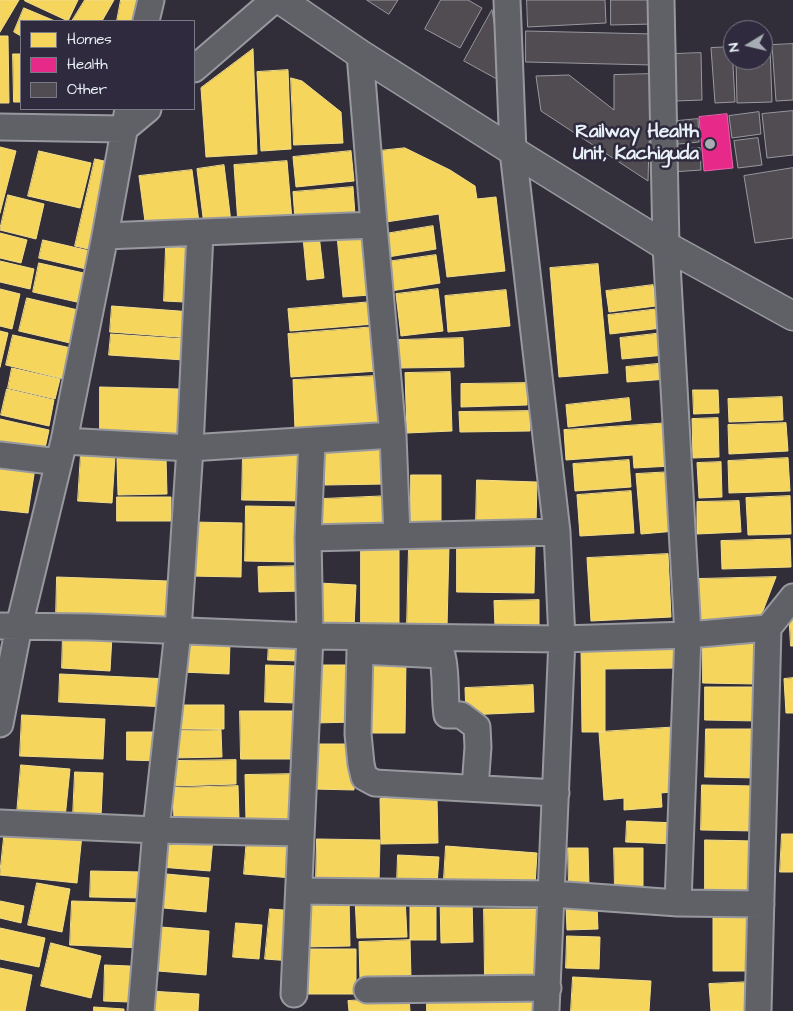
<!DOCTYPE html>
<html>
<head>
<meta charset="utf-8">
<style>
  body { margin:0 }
  #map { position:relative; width:793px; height:1011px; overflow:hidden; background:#312e39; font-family:"Architects Daughter",sans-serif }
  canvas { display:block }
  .legend { position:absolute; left:20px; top:20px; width:175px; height:90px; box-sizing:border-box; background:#2f2a3d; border:1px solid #797a88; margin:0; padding:6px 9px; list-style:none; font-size:15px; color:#e8f1f8 }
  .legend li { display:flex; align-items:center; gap:10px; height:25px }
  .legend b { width:25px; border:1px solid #797a88 }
  .north { position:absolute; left:723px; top:20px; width:50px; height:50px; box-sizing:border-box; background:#2f2a3d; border:1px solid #797a88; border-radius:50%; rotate:261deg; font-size:14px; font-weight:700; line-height:20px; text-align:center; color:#e8f1f8 }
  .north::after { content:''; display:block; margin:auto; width:18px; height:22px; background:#a8adb5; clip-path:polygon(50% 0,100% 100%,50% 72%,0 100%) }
</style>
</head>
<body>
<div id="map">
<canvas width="793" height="1011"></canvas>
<ul class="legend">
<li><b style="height:14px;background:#f6d55c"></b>Homes</li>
<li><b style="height:14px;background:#e7298a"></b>Health</li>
<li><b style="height:14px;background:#514c52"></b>Other</li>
</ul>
<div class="north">N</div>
</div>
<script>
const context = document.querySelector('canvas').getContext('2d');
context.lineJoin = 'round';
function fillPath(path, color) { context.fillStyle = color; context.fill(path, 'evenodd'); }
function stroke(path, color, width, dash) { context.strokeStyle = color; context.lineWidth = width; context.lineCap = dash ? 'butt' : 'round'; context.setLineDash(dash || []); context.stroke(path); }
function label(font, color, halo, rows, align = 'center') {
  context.font = font + ' "Architects Daughter",sans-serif'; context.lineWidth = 5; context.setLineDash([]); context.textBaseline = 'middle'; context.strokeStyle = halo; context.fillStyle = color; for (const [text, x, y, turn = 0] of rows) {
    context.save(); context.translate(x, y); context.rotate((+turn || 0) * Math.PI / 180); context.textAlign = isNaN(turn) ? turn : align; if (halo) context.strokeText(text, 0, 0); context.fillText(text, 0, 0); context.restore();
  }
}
const homes = new Path2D(`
  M0 0H19L0 32Z
  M25 0H78L68 21 25 1Z
  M85 0H114L102 21H72Z
  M121 0H141L137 21H117Z
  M24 8 55 21H21V36L14 32Z
  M0 36H8L9 103H0Z
  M253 49 257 154 206 157 201 88Z
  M13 54H21V102H14Z
  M288 70 291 149 261 151 257 72Z
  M291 78 302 81 341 112 343 143 294 145Z
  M0 147 16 151 0 213Z
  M405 148 450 170 475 186 477 199 496 197 505 271 447 277 439 214 386 222 379 151Z
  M39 151 91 163 80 208 28 196Z
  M351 151 354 181 296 187 293 157Z
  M95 159 113 163 93 250 75 246Z
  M287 161 292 220 238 224 234 165Z
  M224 165 231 222 204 225 197 169Z
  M192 170 199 222 146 229 139 176Z
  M353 187 355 215 295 220 293 192Z
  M8 195 44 204 36 239 0 230Z
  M433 226 436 249 388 257 385 234Z
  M0 233 27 240 21 263 0 258Z
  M363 233 370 295 343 297 337 236Z
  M319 235 324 278 307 280 303 237Z
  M43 240 90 251 86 269 39 258Z
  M166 247 187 248 184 302 164 301Z
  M436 255 440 283 391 291 386 262Z
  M0 261 34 269 30 289 0 282Z
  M39 263 88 274 81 303 33 292Z
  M598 264 608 373 559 377 550 268Z
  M653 285 656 306 609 312 606 291Z
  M0 289 20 294 12 329 0 326Z
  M438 289 443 331 401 336 396 294Z
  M506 290 510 326 448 332 445 296Z
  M27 298 78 310 70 343 19 331Z
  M372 302 374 324 290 331 288 309Z
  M112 306 192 312 190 338 110 332Z
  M659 309 662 328 610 334 608 315Z
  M375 327 378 371 291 377 288 334Z
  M0 331 8 333 0 367Z
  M663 333 665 355 622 359 620 338Z
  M111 334 185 339 184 360 109 355Z
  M13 335 71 348 64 379 6 365Z
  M463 338 464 367 400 368 399 340Z
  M667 363 668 379 627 382 626 367Z
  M12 368 60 379 55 399 8 388Z
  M450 372 452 431 407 433 405 373Z
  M376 376 379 425 295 429 293 380Z
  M527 383V405L461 407V384Z
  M100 387 179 389V436L100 435Z
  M7 389 54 400 49 426 1 415Z
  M693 390H718L719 413 694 414Z
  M782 397 783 420 729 422 728 399Z
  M629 398 631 420 568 427 566 405Z
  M530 411V431L460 432 459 412Z
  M718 418 719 457 693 458 692 419Z
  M0 419 49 430 44 453 0 443Z
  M670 423 672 466 634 468 633 455 566 460 564 430Z
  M786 423 788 451 729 454 728 425Z
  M385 445 386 484 325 485V446Z
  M81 453 115 456 112 503 78 501Z
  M243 453 305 454 304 501 242 500Z
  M166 457 167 494 118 495 117 459Z
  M788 458 790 491 729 493 728 461Z
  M629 460 631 487 575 491 573 464Z
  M721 462 722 497 699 498 697 463Z
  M0 463 35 468 28 513 0 510Z
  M672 472 676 531 641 534 636 474Z
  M411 475H441V526H411Z
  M477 480 537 482 536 524 476 523Z
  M631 491 634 533 580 536 577 495Z
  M390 496 391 522 323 525 322 499Z
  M790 496 791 534 748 535 746 498Z
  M117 497H171V521H117Z
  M739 501 741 532 697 534V502Z
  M246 506 301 507 299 562 245 561Z
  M192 522 242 523 241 577 190 576Z
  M790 539 791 567 722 569 721 541Z
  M457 545 535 546 534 593 457 592Z
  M409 546H449L447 627 407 626Z
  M361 550H399V627H361Z
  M668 554 671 617 591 621 587 558Z
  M303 566V591L259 592 258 567Z
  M57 577 168 581 167 623 56 618Z
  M776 577 759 621 701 625 697 579Z
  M319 583 356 585 354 627 318 625Z
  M539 600V627H495L494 601Z
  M789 611H793V646H791Z
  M63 633 112 636 110 671 62 668Z
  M182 639 230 642 229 674 181 672Z
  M269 640 299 641 298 661 268 660Z
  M703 641 758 642 757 684 703 683Z
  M678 647V668L605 669V732H582L581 648Z
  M361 659 406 660 405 733H361Z
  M266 665 298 666 296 703 265 702Z
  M316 665H353L354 722 315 723Z
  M60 674 169 679 168 707 59 702Z
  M793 678V713H786L784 679Z
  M533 685 534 712 466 715 465 688Z
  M705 687H757V721L705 720Z
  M174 705H224V729H174Z
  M240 711H294V759H241Z
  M22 715 105 719 103 759 20 756Z
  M680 727 681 791 661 793 662 807 624 810V798L604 800 599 732Z
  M706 729H758L757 778 705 777Z
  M221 730 222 757 173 758V731Z
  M127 732H161V761L127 760Z
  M313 744H355L354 790 313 789Z
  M236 760V784L174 786 173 761Z
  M21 765 70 769 65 818 17 814Z
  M75 772 103 773 101 817H73Z
  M295 774 296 820H246L245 775Z
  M702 785 755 786V831L701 830Z
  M238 786 239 819 174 821 173 788Z
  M437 798 438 843 381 844 380 799Z
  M627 821 677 823 676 844 626 842Z
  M5 828 82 835 77 883 0 875Z
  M163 834 213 838 210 871 160 867Z
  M782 834H793V872H780Z
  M247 837 295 841 292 878 244 874Z
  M317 839 380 840 379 882 316 880Z
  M705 840 754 841V891L705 890Z
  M446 846 537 853 535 885 444 879Z
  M568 848H588L589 886 569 887Z
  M614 848H643V890H615Z
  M398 855 439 857 437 885 397 883Z
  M91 871 143 872 142 898 90 897Z
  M156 873 209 878 206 912 153 907Z
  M37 883 70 889 62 932 28 925Z
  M349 896 350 946 302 947 301 897Z
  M405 896 407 937 357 938 355 898Z
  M436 898V940H410V899Z
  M472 898 473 942 441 943 440 899Z
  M0 901 24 906 21 923 0 918Z
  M72 901 144 903 142 948 70 945Z
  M597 905 598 929 567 930 566 906Z
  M270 909 296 911 292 961 265 959Z
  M484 909H543L544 978H485Z
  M753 910V971H713V911Z
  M236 923 262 925 259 959 233 957Z
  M161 927 209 931 206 975 158 971Z
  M0 928 45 938 39 967 0 959Z
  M567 936 600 937 599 969 566 968Z
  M410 940 411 978 360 980 359 942Z
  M51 943 101 956 91 998 41 986Z
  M300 949H356V994H301Z
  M105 965 130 966 129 1002 104 1001Z
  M0 968 32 975 25 1011H0Z
  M573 977 651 981 649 1011H571Z
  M751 982 753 1011H711L709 984Z
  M149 991 199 994 198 1011H148Z
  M427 994 538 997V1011H427Z
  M409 997 410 1011H349L348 1001Z
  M94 1007 124 1009V1011H94Z`);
const health = new Path2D(`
  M727 114 733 168 704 171 699 117Z`);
const building = new Path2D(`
  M367 0H398L389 14Z
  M441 0H468L482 8 460 48 425 29Z
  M527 0H605L606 23 528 27Z
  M611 0H653V24L611 25Z
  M492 10 504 83 464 61Z
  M526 31 653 34 652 65 526 62Z
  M793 44V100L776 101 772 45Z
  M763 46H770L772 102 737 103 736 60H763Z
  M732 47 735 102 715 103 711 48Z
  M701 53 702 100 675 101 674 54Z
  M651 74 648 181 541 111 536 76 569 75 614 110V75Z
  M793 111V155L767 158 762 114Z
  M759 112 761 134 732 138 729 116Z
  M698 119 699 142 669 145 667 122Z
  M758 138 762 165 738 168 734 141Z
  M700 148 701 170 672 172 670 150Z
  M793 168V238L755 243 744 176Z`);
const minor = new Path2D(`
  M507 0 513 151 557 532 562 639 546 1011
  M661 0 666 246 688 635 678 903
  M146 21 151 0
  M360 54 374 225 393 435 397 536
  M194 69 274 0
  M0 127 124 129 148 109
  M105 236 374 225
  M64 441 190 448 393 435
  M0 455 59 462
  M308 538 557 532
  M0 626 90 627 310 636 562 639 688 635 768 628
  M0 724 19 626 64 441 105 236 128 109
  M475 788 478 747 477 727 461 715H447C444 695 447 675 442 655L360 651 358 734 361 764 364 777 375 783 556 793
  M0 823 156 830 301 833
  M299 891 552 894 678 903 761 904
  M367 990 548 988
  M294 994 310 636 308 538 312 441
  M141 1011 156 830 178 631 190 448 200 233
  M758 1011 768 628 793 597`);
const secondary = new Path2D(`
  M281 0 360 54 513 151 666 246 793 316`);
const markers = [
  [710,144,6,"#a8adb5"]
];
const poiNames = [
  ["Railway Health",699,133],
  ["Unit, Kachiguda",699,155]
];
fillPath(homes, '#f6d55c');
stroke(homes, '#f2dd8b', 1);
fillPath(health, '#e7298a');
stroke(health, '#e765ab', 1);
fillPath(building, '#514c52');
stroke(building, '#98999f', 1);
stroke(minor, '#98999f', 29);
stroke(secondary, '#98999f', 31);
stroke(minor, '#606067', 25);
stroke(secondary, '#606067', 28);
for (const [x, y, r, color] of markers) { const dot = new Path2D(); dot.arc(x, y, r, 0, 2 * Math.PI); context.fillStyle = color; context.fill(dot); stroke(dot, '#2f2a3d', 2); }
label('bold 19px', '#e8f1f8', '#2f2a3d', poiNames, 'right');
</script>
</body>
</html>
